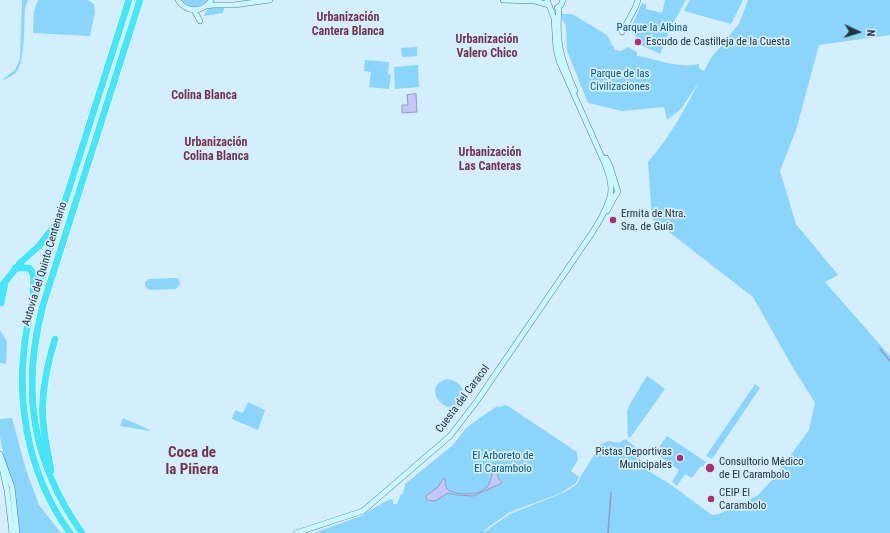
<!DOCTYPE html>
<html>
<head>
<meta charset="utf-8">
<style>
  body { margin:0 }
  #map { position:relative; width:890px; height:533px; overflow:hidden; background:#d2eeff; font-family:"Roboto Condensed",sans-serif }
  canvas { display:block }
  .north { position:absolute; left:838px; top:12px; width:40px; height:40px; -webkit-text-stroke:3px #d2eeff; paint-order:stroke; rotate:94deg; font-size:11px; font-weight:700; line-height:16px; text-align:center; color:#25333b }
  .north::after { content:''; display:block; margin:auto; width:14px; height:18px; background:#25333b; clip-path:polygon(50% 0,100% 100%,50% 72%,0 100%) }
</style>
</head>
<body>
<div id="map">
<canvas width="890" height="533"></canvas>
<div class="north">N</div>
</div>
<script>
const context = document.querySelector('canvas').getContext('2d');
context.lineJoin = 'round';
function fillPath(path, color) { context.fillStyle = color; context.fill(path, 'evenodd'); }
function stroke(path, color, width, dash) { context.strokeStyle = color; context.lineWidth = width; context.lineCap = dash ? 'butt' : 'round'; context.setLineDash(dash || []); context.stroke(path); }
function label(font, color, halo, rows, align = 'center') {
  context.font = font + ' "Roboto Condensed",sans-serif'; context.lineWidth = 3.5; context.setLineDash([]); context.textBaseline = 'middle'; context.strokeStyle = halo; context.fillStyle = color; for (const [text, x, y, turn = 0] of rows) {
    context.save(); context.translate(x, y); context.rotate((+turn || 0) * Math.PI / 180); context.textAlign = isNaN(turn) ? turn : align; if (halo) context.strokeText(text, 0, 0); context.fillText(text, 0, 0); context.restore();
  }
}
const green = new Path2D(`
  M22 0H28L25 8C24 22 25 61 17 71 13 76 8 78 3 80V79L15 70 20 59Z
  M38 0H88L94 4 95 12 90 36 33 33 34 11Z
  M182 0H207C200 8 189 9 182 0Z
  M665 0H686L670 29 660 54 639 44V39L632 33 631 27 642 3 646 4V9L662 13Z
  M690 0H743L731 24 684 11Z
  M748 0H890V35L819 45 796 130 780 171 796 224 838 275 825 282 890 356V533H314L361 516 379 505 382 507 380 504 391 499 393 500V504H397L401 494H403L405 484 453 445 467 427 497 406 499 407 506 405 508 406 577 452 578 460 571 471 579 477 576 483 561 493 510 512 484 530V532L510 514 565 492 577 484 581 476 601 444 609 441 619 443 625 439 642 452 638 465 670 484 712 515 719 514 757 496 773 479 809 430 815 403 792 366 753 297 652 219 648 162C669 138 684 111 699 82L681 109 667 120 664 107 622 111 588 103 567 51 566 25 562 20V14H572L607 35 612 45 614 47V50L621 51 628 47 637 52V56C658 59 677 69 699 64V68L704 71 711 58 739 24Z
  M216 6 224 8 223 13 204 16C206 10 210 7 216 6Z
  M417 47V56L402 57 401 48Z
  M365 60 389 62 388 74 391 75 389 89 369 87 371 72 364 71Z
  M418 65 419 87 395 89 394 67Z
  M176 278 179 279 180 284 176 289 150 290C146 289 145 287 145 282L149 279Z
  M0 330 7 342 6 364 0 363Z
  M647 376 665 389 630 438 628 437 627 411 631 402Z
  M447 379C459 380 466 390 464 401 447 422 419 386 447 379Z
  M755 384 760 388 712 459 706 456Z
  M248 402 265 410 258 430 232 419 235 410 243 413Z
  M12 418 26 470 39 505 61 533H19L0 437V419Z
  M123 418 148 429 150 431 120 426Z
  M667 436 706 462 703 467 701 466 692 478 685 474 677 486 672 482 679 470 655 453Z`);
const water = new Path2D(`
  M416 94 417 112 402 113V105H408L407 95Z
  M494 464 497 465C498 473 496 476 502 483L473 496 457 495 448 493 435 501 427 500 426 496 438 487 443 479H446L445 484 447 489C455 496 478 496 486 488 491 483 493 471 494 464Z`);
const stream = new Path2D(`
  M880 349 890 361
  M608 533 611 493`);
const secondary = new Path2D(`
  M178 0C186 13 203 13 211 0
  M503 0 535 1 549 5
  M206 6 213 5H234L270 0
  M559 7C556 43 561 59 575 91
  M557 8 561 5 563 0
  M194 10 200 21
  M622 32 635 8 638 0
  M606 158 610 166 618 192 615 196
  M607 211 615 196
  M0 454 12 487 17 533
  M1 464 7 490 12 533
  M296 533 363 511 450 436 477 401 592 233C599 222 611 201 611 189 611 180 608 172 605 164L559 61 556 49 554 18 547 0`);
const highway = new Path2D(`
  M15 268H29C36 275 33 283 33 292
  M0 288 21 262 39 246 56 224
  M1 303 5 283
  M51 471C47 447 41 424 43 400 44 379 49 359 55 339
  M70 533C32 481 17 414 24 350 25 334 29 318 33 302L129 0
  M82 533C31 461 21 389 43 305L140 0`);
const markers = [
  [638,42,4,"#b12b6f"],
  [613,220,4,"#b12b6f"],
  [680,458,4,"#b12b6f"],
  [710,468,5,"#b12b6f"],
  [711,499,4,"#b12b6f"]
];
const parkNames = [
  ["Parque la Albina",652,28],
  ["Parque de las",620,74],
  ["Civilizaciones",620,87],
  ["El Arboreto de",503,456],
  ["El Carambolo",503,469]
];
const poiNames = [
  ["Escudo de Castilleja de la Cuesta",646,42],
  ["Ermita de Ntra.",621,214],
  ["Sra. de Guía",621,227],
  ["Pistas Deportivas",672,452,"right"],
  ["Municipales",672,465,"right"],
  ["Consultorio Médico",719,462],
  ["de El Carambolo",719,475],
  ["CEIP El",719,493],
  ["Carambolo",719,506]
];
const streetNames = [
  ["Autovía del Quinto Centenario",45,264,-73],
  ["Cuesta del Caracol",463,399,-53]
];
const neighbourhoodNames = [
  ["Urbanización",348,18],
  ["Cantera Blanca",348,32],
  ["Urbanización",487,40],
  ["Valero Chico",487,54],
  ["Colina Blanca",204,96],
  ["Urbanización",216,143],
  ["Colina Blanca",216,157],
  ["Urbanización",490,153],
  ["Las Canteras",490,167]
];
const districtNames = [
  ["Coca de",192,453],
  ["la Piñera",192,470]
];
fillPath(green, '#8bd4fc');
fillPath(water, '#c5c8f7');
stroke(water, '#959bbf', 1);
stroke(stream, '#959bbf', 1.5);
stroke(secondary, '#58788a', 6);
stroke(highway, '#fff', 8);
stroke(secondary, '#c8f7fe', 5);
stroke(highway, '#47e5fb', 7);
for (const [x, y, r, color] of markers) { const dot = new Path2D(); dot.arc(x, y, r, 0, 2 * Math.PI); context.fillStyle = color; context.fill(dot); stroke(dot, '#d2eeff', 1.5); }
label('11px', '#095574', '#d2eeff', parkNames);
label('11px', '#25333b', '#d2eeff', poiNames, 'left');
label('11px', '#25333b', '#d2eeff', streetNames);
label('bold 12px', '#763351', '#d2eeff', neighbourhoodNames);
label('bold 15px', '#763351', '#d2eeff', districtNames);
</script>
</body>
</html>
